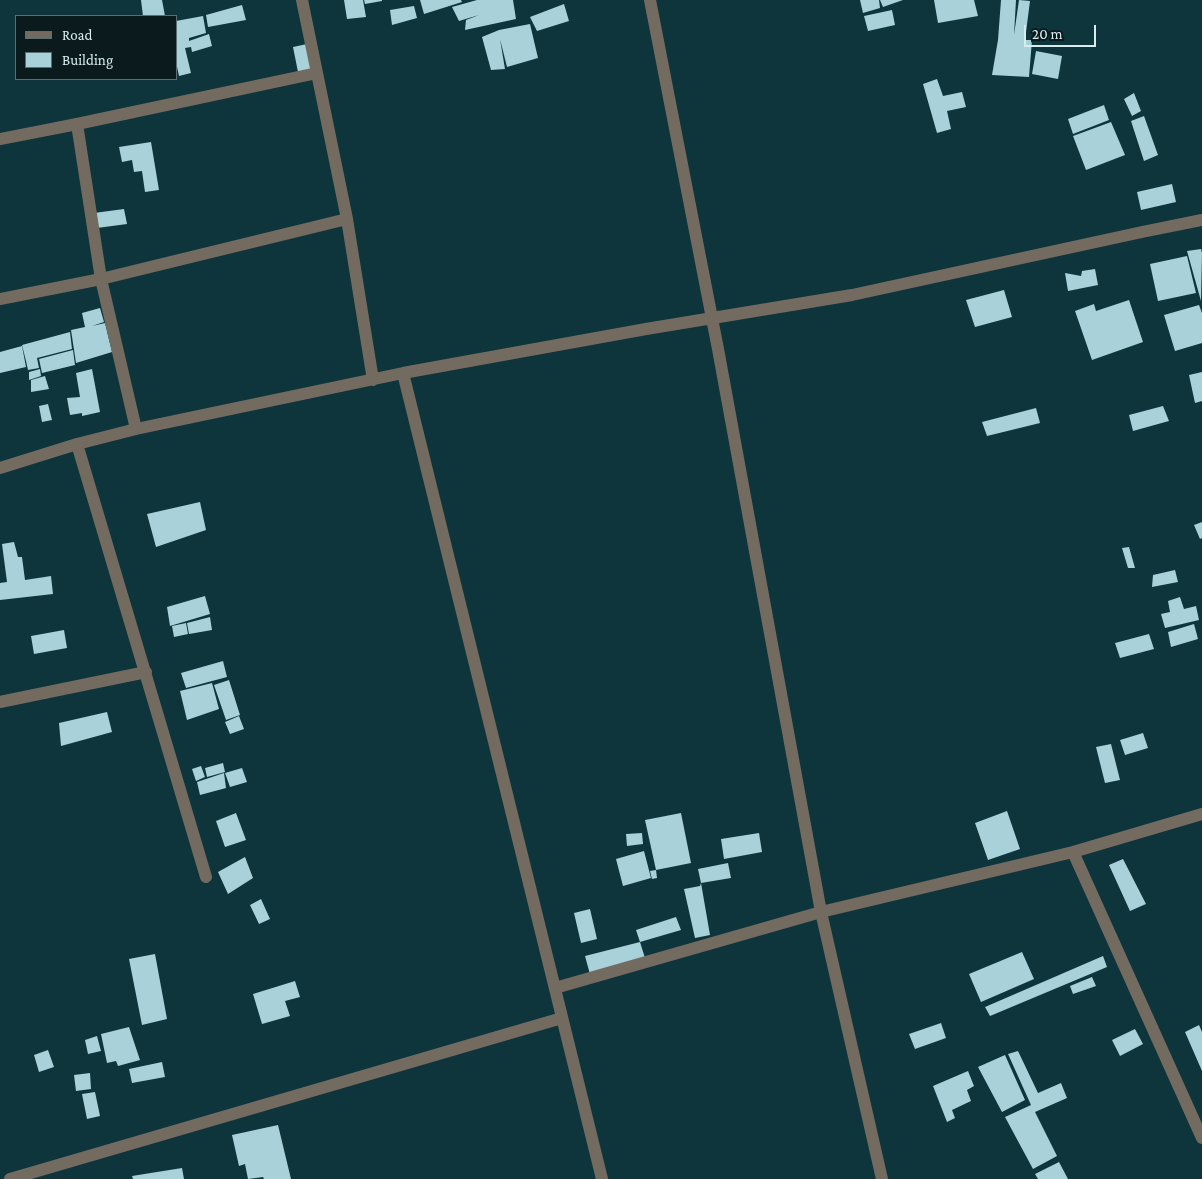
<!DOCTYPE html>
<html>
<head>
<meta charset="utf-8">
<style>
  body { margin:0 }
  #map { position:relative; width:1202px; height:1179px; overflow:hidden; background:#0e353c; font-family:"Crimson Pro",serif }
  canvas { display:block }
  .legend { position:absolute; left:15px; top:15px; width:162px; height:65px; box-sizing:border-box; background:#0a1a1d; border:1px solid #5c6e71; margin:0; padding:6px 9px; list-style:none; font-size:15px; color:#d8ecf0 }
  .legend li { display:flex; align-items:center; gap:10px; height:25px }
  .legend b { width:25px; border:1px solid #5c6e71 }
  .scale { position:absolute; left:1024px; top:25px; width:72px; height:22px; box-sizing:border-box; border:2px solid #d8ecf0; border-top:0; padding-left:6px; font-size:15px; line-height:18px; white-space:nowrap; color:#d8ecf0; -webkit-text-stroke:4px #0a1a1d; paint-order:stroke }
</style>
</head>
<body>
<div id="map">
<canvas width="1202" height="1179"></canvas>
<ul class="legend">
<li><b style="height:6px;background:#746b60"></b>Road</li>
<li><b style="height:14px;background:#a9d1da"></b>Building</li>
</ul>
<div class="scale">20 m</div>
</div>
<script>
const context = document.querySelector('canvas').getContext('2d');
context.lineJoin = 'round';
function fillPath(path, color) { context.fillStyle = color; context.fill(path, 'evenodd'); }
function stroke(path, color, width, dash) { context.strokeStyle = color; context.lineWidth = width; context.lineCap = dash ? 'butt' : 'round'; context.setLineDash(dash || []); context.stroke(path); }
const building = new Path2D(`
  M141 0H162L165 16H143Z
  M344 0H363L366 17 347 19Z
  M364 0H382V1L365 4Z
  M420 0H461L462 2 424 14Z
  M477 0H513L516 19 465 30 466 20 479 15 459 21 452 7Z
  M860 0H879L880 8 863 13Z
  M880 0H903L883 7Z
  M934 0H974L978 16 938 23Z
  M1001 0H1016L1014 35 1019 0 1030 1 1025 40H1032L1029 77 992 75 998 40Z
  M564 4 569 21 537 31 530 17Z
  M242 5 246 20 208 27 206 15Z
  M414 6 417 18 392 25 390 10Z
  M892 10 895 25 868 31 864 16Z
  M203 16 206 33 189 38V41L209 34 212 46 192 52 191 47 185 48 191 73 179 76 176 62V21Z
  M530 24 538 58 507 67 500 39 505 69 491 70 482 37 499 30Z
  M307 44 312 69 298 72 293 47Z
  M1036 51 1062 56 1058 79 1032 74Z
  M937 79 943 96 962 92 966 107 947 111 951 129 937 133 923 84Z
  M1134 93 1141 111 1132 116 1124 99Z
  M1104 105 1109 120 1073 134 1068 119Z
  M1144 116 1158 155 1144 161 1131 121Z
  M1111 122 1125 155 1086 170 1073 136Z
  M151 142 159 190 145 192 142 171 134 172 132 160 122 162 119 147Z
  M1172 184 1176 202 1141 210 1137 192Z
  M124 209 127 224 97 228 94 213Z
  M1201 249 1202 253 1201 301 1187 251Z
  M1187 256 1196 293 1158 301 1150 264Z
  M1095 269 1098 285 1068 291 1065 273 1081 276 1082 271Z
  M1004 290 1012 317 975 327 966 300Z
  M1129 300 1143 342 1092 360 1075 311 1094 304 1096 311Z
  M1199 305 1202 313V343L1175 351 1164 315Z
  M100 308 104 322 92 326 105 323 112 352 76 363 71 330 85 327 82 313Z
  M70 332 72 349 37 358 39 368 28 370 26 361 35 359 26 361 22 345Z
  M22 346 26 367 0 373V352Z
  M73 350 75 365 42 373 39 359Z
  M40 369 41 376 29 380V372Z
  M92 369 100 412 82 416V413L70 415 67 398 80 397 76 373Z
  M1202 372V401L1195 403 1189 375Z
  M45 376 49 389 31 392V380Z
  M48 404 52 420 42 422 39 406Z
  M1163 406 1169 421 1133 431 1129 415Z
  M1036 408 1040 423 987 436 982 422Z
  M200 502 206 530 156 547 147 514Z
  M1202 522V538L1200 539 1194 525Z
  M14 542 18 557H22L25 580 51 576 53 594 0 600V583L7 582 2 544Z
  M1129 547 1135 568H1128L1122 548Z
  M1175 570 1178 582 1152 587 1153 575Z
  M205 596 210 614 170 626 167 607Z
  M1180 597 1184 609 1196 606 1199 620 1165 628 1161 614 1170 612 1168 601Z
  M210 617 212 630 189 634 187 623Z
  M186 623 188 634 174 637 172 626Z
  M1194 624 1198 639 1171 647 1168 632Z
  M64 630 67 648 34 654 31 636Z
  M1149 634 1154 649 1120 658 1115 643Z
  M223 661 227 677 186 688 181 673Z
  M229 680 240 715 226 720 214 685Z
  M212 683 219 709 187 720 180 691Z
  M107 712 112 732 61 746 59 723Z
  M239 716 244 729 230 734 225 722Z
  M1143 733 1148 748 1125 755 1120 740Z
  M1111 744 1120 780 1105 783 1096 747Z
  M223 763 225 772 207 777 205 768Z
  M201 766 205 777 196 781 192 769Z
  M242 768 247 782 230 787 225 773Z
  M224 773 226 788 200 795 197 782Z
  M1007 811 1020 849 988 860 975 823Z
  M236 813 246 840 225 847 216 821Z
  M681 813 691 863 656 870 645 820Z
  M642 833 643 844 627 846 626 834Z
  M759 833 762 852 724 859 721 839Z
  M644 851 651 878 623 886 616 859Z
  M245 857 253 878 228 894 218 872Z
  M1123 859 1146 904 1130 911 1109 865Z
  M728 863 731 878 701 883 698 869Z
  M656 870 657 878 652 879 650 871Z
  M701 883 710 935 695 938 684 889 700 886Z
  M261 899 270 919 259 924 250 905Z
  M590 909 597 939 581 943 574 913Z
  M676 917 681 930 640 942 636 930Z
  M640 942 645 958 591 978 585 956Z
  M1022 952 1034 979 981 1002 969 974Z
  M155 954 167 1019 142 1025 129 959Z
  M1103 956 1107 967 990 1016 985 1007Z
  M1092 977 1096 986 1073 994 1070 986Z
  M295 981 300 997 285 1001 290 1016 262 1024 253 994Z
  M941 1023 946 1038 915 1049 909 1034Z
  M1199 1025 1202 1032V1071L1185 1032Z
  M129 1027 140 1060 118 1066 116 1061 107 1063 101 1034Z
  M1135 1029 1143 1044 1120 1056 1112 1040Z
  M97 1036 101 1051 88 1054 85 1040Z
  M48 1050 54 1067 39 1072 34 1055Z
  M1018 1051 1038 1093 1061 1083 1067 1098 1035 1112 1057 1156 1033 1169 1005 1117 1031 1105 1008 1054Z
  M1005 1055 1025 1100 1002 1112 978 1067Z
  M162 1062 165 1077 132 1083 129 1069Z
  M968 1071 974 1086 967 1090 971 1101 952 1110 955 1118 947 1122 933 1086Z
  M90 1073 91 1089 76 1091 74 1075Z
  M95 1092 100 1116 87 1119 82 1094Z
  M278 1125 291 1179H264L263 1177 248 1179 245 1164 239 1166 232 1135Z
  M1059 1162 1068 1179H1038L1035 1174Z
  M182 1168 184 1179H133L132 1176Z`);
const street = new Path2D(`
  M302 0 347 219 373 380
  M650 0 718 349 821 912 882 1179
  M77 124 101 279 136 429
  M0 139 77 124 317 73
  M0 299 101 279 347 219
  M403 373 602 1179
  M77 444 206 877
  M0 468 77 444 136 429 403 373 646 329 852 295 1142 232 1202 220
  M0 702 146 672
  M1073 852 1202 814
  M555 988 821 912 1073 852 1202 1138
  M10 1179 562 1018`);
fillPath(building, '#a9d1da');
stroke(street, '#746b60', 12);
</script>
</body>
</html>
